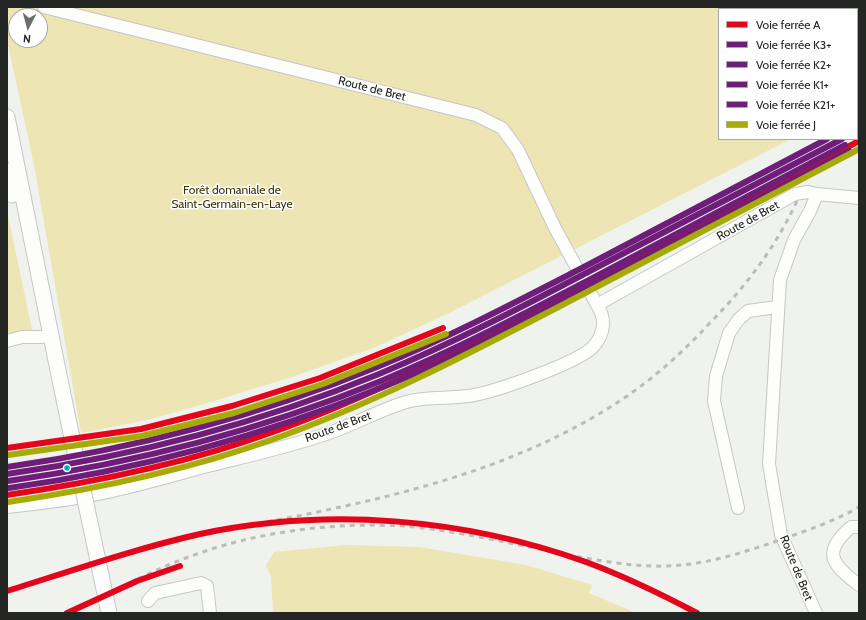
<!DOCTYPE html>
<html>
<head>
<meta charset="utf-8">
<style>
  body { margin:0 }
  #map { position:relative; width:866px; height:620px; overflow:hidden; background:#eff2ed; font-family:Cabin,sans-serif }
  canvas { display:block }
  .frame { position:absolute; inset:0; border:8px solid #242623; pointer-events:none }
  .legend { position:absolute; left:718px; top:8px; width:140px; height:132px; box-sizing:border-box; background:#fff; border:1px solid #a7a8a7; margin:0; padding:5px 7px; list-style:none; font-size:12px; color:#242623 }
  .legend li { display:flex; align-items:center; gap:8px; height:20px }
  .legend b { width:20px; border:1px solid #a7a8a7 }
  .north { position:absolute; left:8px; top:8px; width:40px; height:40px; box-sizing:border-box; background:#fff; border:1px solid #a7a8a7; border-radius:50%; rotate:186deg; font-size:11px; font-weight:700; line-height:16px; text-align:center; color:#242623 }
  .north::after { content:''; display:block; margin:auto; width:14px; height:18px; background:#6b6d6a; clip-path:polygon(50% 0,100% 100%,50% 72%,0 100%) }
</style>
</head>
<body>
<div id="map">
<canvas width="866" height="620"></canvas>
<div class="frame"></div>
<ul class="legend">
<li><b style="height:5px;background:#e3051c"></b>Voie ferrée A</li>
<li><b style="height:5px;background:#6e1e78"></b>Voie ferrée K3+</li>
<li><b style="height:5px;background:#6e1e78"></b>Voie ferrée K2+</li>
<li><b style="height:5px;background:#6e1e78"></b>Voie ferrée K1+</li>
<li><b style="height:5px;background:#6e1e78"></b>Voie ferrée K21+</li>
<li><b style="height:5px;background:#a6ab07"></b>Voie ferrée J</li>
</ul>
<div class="north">N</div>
</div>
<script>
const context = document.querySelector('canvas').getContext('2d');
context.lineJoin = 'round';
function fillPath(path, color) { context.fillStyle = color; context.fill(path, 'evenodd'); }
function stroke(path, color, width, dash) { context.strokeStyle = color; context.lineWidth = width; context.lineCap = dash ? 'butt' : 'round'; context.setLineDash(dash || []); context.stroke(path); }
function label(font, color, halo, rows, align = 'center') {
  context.font = font + ' Cabin,sans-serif'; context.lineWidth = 3; context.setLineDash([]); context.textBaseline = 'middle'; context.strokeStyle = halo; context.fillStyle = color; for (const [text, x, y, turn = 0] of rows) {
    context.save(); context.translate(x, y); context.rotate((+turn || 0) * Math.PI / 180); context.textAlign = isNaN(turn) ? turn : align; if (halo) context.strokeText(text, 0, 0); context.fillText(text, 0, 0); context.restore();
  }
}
const green = new Path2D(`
  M7 7H841L840 9H719V139H791L451 312 376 347 295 376 211 402 151 419 81 433 34 165 7 40ZM16 16H40V40H16Z
  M7 211 33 334 7 340Z
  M346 545 420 547 526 565 592 585 589 593 636 613H273L271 577 266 566 274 552Z`);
const minor = new Path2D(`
  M44 7 476 115 502 128 518 150 555 228 597 305
  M817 194 859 198
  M7 341 22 337H42
  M7 507C32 504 58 502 82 497 125 490 166 477 208 466 248 456 293 446 332 432 357 423 380 410 406 402 426 396 447 399 468 396 493 393 577 363 593 347 605 334 606 318 597 305L795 194 808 192 817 194 810 211 794 240 780 280 769 464 781 535 816 613
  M738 508 714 401 716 376 729 333 739 319 748 311 777 307
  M859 527H851C822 552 831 564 859 585
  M148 601 155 593 201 583 207 586 210 613`);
const major = new Path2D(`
  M7 117C28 223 49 328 71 433
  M7 171 12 195`);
const rail = new Path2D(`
  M228 529C360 505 500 478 615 404 650 382 681 354 709 324 746 286 774 250 797 201
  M111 592C140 578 169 563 200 553 261 531 339 522 403 526 462 531 520 546 579 557 608 562 637 567 667 566 704 565 742 553 777 541 805 531 833 522 859 507`);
const majorBridge = new Path2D(`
  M71 433 109 613`);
const rail1 = new Path2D(`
  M7 448 141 429 232 406 320 378 443 328
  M7 495C96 482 185 464 270 433 374 396 472 344 570 293 666 243 763 192 859 141
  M7 591C71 571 134 549 200 534 328 507 463 518 586 562 624 576 661 594 697 613
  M67 613 137 581 180 566`);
const rail2 = new Path2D(`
  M7 474C135 456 260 423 379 374 451 344 520 308 588 272 673 228 757 183 842 139`);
const rail3 = new Path2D(`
  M8 481C137 463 261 430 381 381 453 351 522 315 591 279 676 234 760 190 845 145`);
const rail4 = new Path2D(`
  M7 467C134 449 258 416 377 367 447 338 514 303 582 268 663 225 745 182 827 139`);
const rail5 = new Path2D(`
  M9 488C138 470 263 436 383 387 455 358 524 321 593 285 678 241 763 196 849 151`);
const rail6 = new Path2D(`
  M8 455 142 436 234 413 323 384 446 334
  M8 502C97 489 185 471 271 440 373 404 470 353 566 303 664 252 761 200 859 149`);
const markers = [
  [67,468,3.5,"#00a9ce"]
];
const streetNames = [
  ["Route de Bret",372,89,14],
  ["Route de Bret",748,221,-29],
  ["Route de Bret",338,427,-20],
  ["Route de Bret",796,568,68]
];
const parkNames = [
  ["Forêt domaniale de",232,190],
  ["Saint-Germain-en-Laye",232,204]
];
fillPath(green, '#ede5b4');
stroke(minor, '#c5c8c4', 14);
stroke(major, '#c5c8c4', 17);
stroke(minor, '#fdfdfc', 12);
stroke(major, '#fdfdfc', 15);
stroke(rail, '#bcbcbc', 3, [5, 5]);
stroke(majorBridge, '#c5c8c4', 17, []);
stroke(majorBridge, '#fdfdfc', 15);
stroke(rail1, '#e3051c', 6);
stroke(rail2, '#6e1e78', 6);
stroke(rail3, '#6e1e78', 6);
stroke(rail4, '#6e1e78', 6);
stroke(rail5, '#6e1e78', 6);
stroke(rail6, '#a6ab07', 6);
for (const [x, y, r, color] of markers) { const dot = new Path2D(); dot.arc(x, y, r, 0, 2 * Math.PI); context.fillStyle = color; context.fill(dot); stroke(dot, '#fff', 1.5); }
label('12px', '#242623', '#fff', streetNames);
label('12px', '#383007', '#fff', parkNames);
</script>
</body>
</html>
